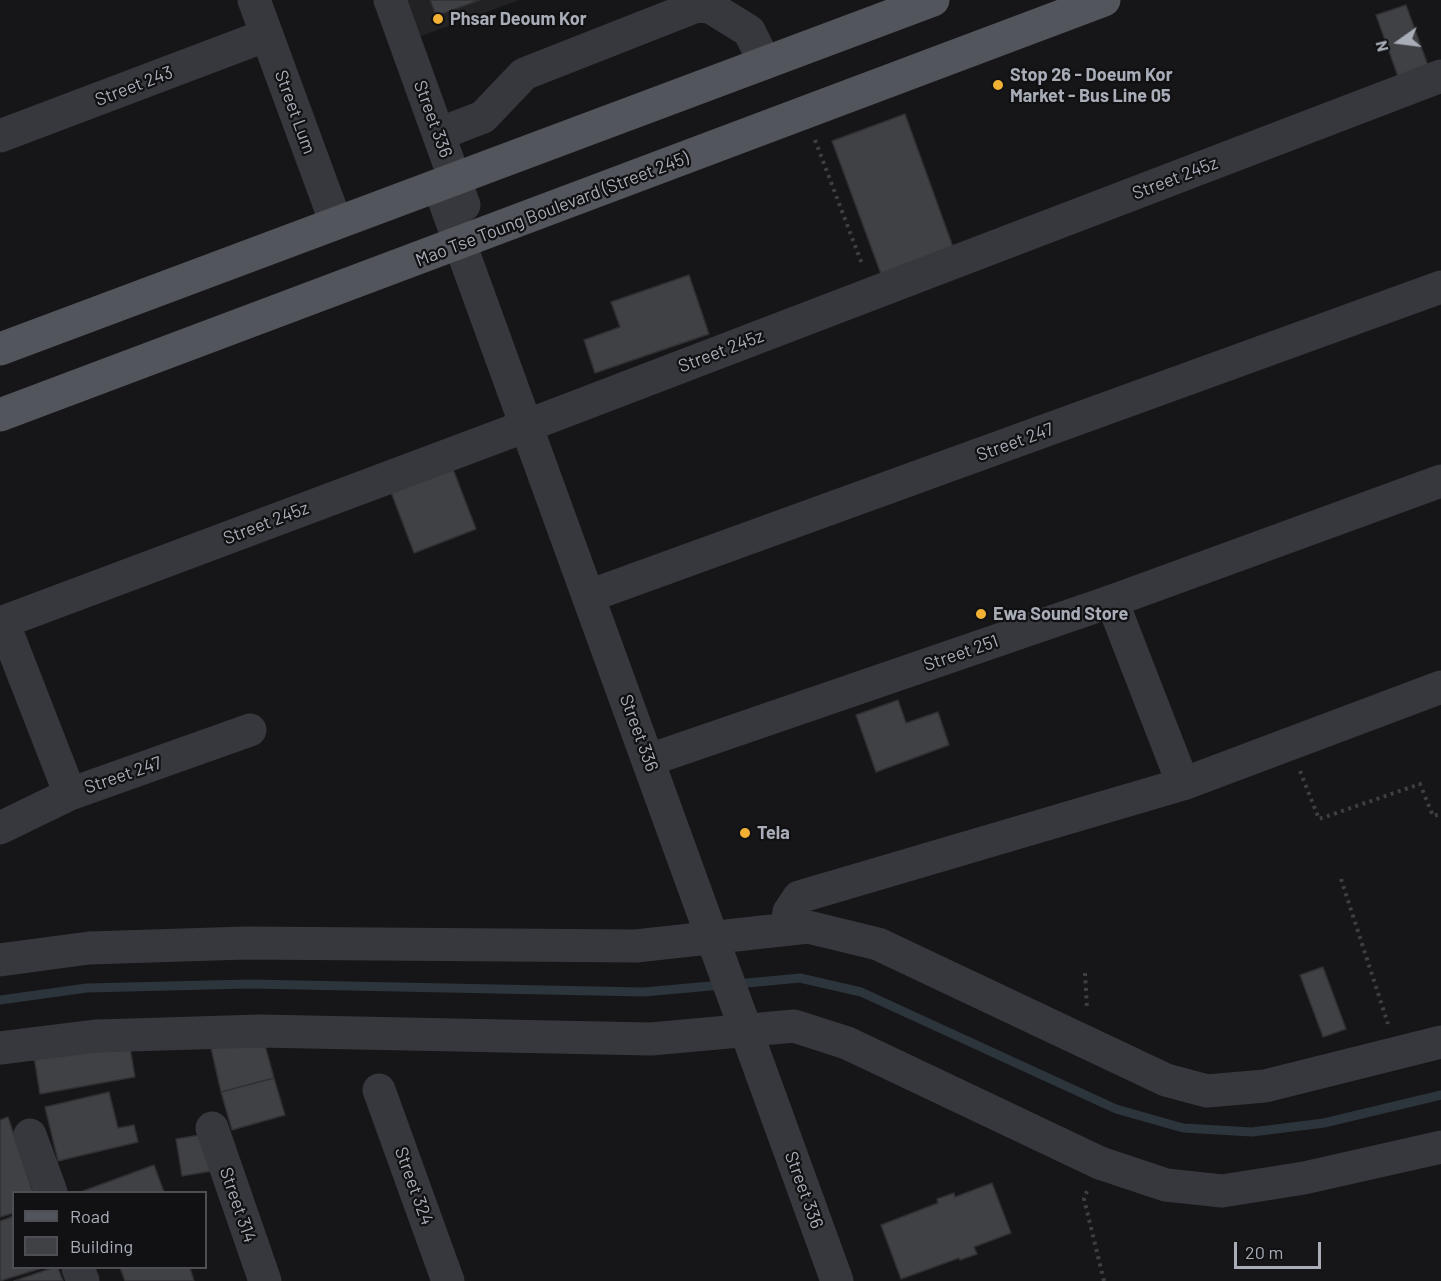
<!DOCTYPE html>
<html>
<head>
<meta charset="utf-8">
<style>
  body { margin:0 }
  #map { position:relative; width:1441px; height:1281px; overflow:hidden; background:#161618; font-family:Barlow,sans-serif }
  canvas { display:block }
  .legend { position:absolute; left:12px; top:1191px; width:195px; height:78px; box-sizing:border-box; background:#111113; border:2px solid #4d4f55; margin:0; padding:8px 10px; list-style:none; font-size:18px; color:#a8adb8 }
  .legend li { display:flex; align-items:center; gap:12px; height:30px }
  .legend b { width:30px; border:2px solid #4d4f55 }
  .north { position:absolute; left:1369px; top:12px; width:60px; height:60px; -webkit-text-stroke:4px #111113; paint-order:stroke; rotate:256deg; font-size:16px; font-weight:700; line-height:24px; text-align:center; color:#a8adb8 }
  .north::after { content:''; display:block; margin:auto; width:21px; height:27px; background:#a8adb8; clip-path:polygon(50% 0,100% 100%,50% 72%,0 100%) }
  .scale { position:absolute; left:1234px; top:1242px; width:87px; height:27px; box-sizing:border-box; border:3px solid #a8adb8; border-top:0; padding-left:8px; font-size:18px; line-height:21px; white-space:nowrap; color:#a8adb8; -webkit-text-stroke:4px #111113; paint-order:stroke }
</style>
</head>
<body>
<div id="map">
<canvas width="1441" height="1281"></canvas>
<ul class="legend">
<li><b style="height:8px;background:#53555c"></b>Road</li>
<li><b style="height:16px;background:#404145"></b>Building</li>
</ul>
<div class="north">N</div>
<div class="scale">20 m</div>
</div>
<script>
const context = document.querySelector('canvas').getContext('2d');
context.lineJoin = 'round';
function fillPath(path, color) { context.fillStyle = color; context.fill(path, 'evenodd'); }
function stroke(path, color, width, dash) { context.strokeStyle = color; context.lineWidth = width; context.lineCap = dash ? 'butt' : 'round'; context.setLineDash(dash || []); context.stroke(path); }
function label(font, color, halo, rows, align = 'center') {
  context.font = font + ' Barlow,sans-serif'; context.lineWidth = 4.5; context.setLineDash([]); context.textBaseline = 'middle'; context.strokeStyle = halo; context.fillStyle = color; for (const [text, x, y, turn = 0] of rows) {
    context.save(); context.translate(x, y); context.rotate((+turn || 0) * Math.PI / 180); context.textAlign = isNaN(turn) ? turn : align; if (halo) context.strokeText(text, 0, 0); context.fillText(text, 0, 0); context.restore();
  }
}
const built = new Path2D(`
  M402 0H519L416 38Z`);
const stream = new Path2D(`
  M736 984 800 978 861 992 1116 1109 1183 1128 1252 1132 1324 1123 1441 1095
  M0 1000 87 988 250 984 644 992 722 985`);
const building = new Path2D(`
  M430 0H480L436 16Z
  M1406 5 1430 71 1400 82 1376 15Z
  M905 114 953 247 881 274 832 141Z
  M689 275 709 334 595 373 584 340 620 327 611 302Z
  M453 469 476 529 414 553 391 492Z
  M898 700 906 723 938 712 949 745 876 772 856 715Z
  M1323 967 1346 1029 1323 1037 1300 975Z
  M261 1031 274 1078 221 1092 210 1044Z
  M129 1041 135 1077 40 1094 34 1057Z
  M274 1078 285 1115 232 1130 221 1092Z
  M109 1092 118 1128 134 1125 138 1142 58 1161 45 1107Z
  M8 1117 33 1192H14V1213L0 1217V1120Z
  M212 1133 218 1170 182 1176 176 1139Z
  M154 1165 164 1192H84L83 1191Z
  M992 1183 1011 1233 974 1247 977 1254 960 1260 959 1258 901 1279 881 1225 938 1203 937 1199 954 1193 955 1197Z
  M14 1216V1268H42L0 1281V1221Z
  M52 1268H58L63 1281H14Z
  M120 1268H190L194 1281H125Z`);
const path = new Path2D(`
  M815 140 862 264
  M1300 771 1319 819 1420 784 1433 816 1441 814
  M1341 879 1388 1024
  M1085 973 1087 1008
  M1087 1191 1084 1199 1104 1281`);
const minor = new Path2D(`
  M254 0 336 223
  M390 0 464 205
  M439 134 483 117 524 74 697 6 710 7 749 31 765 63
  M0 136 267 35
  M439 186 837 1281
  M589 596 1441 287
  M1112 601 1183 784
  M3 622 70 794
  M0 623 526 426 1441 76
  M649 760 1112 601 1441 481
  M0 828 70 794 250 730
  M786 929 789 912 799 897 1183 784 1441 687
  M0 960 89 948 246 943 636 946 808 927 878 944 1166 1080 1207 1091 1265 1086 1441 1042
  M0 1048 97 1036 260 1031 651 1039 794 1026 847 1043 1100 1163 1166 1185 1222 1191 1304 1178 1441 1147
  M379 1090 448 1281
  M212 1128 265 1281
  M30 1135 51 1192
  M78 1268 83 1281`);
const major = new Path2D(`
  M0 349 933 0
  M0 415 1104 0`);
const markers = [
  [438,19,6,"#f2b134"],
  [998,85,6,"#f2b134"],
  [981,614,6,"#f2b134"],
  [745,833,6,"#f2b134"]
];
const poiNames = [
  ["Phsar Deoum Kor",450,19],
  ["Stop 26 - Doeum Kor",1010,75],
  ["Market - Bus Line 05",1010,96],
  ["Ewa Sound Store",993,614],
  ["Tela",757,833]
];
const streetNames = [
  ["Street 243",134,86,-21],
  ["Street Lum",295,112,70],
  ["Street 336",433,119,70],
  ["Street 245z",1175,178,-21],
  ["Mao Tse Toung Boulevard (Street 245)",552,209,-21],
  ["Street 245z",721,351,-21],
  ["Street 247",1015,442,-20],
  ["Street 245z",266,523,-21],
  ["Street 251",961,653,-19],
  ["Street 336",639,733,70],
  ["Street 247",123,775,-19],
  ["Street 324",414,1186,70],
  ["Street 336",804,1190,70],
  ["Street 314",238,1205,71]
];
fillPath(built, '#222225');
stroke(stream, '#2c353c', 9);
fillPath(building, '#404145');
stroke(building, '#303034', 1.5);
stroke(path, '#3d3f44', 4, [3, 4.5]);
stroke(minor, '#37383d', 33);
stroke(major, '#53555c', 33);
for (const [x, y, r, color] of markers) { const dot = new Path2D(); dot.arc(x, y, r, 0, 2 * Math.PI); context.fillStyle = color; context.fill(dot); stroke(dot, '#111113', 2); }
label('bold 18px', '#a8adb8', '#111113', poiNames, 'left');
label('18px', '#a8adb8', '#111113', streetNames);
</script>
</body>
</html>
